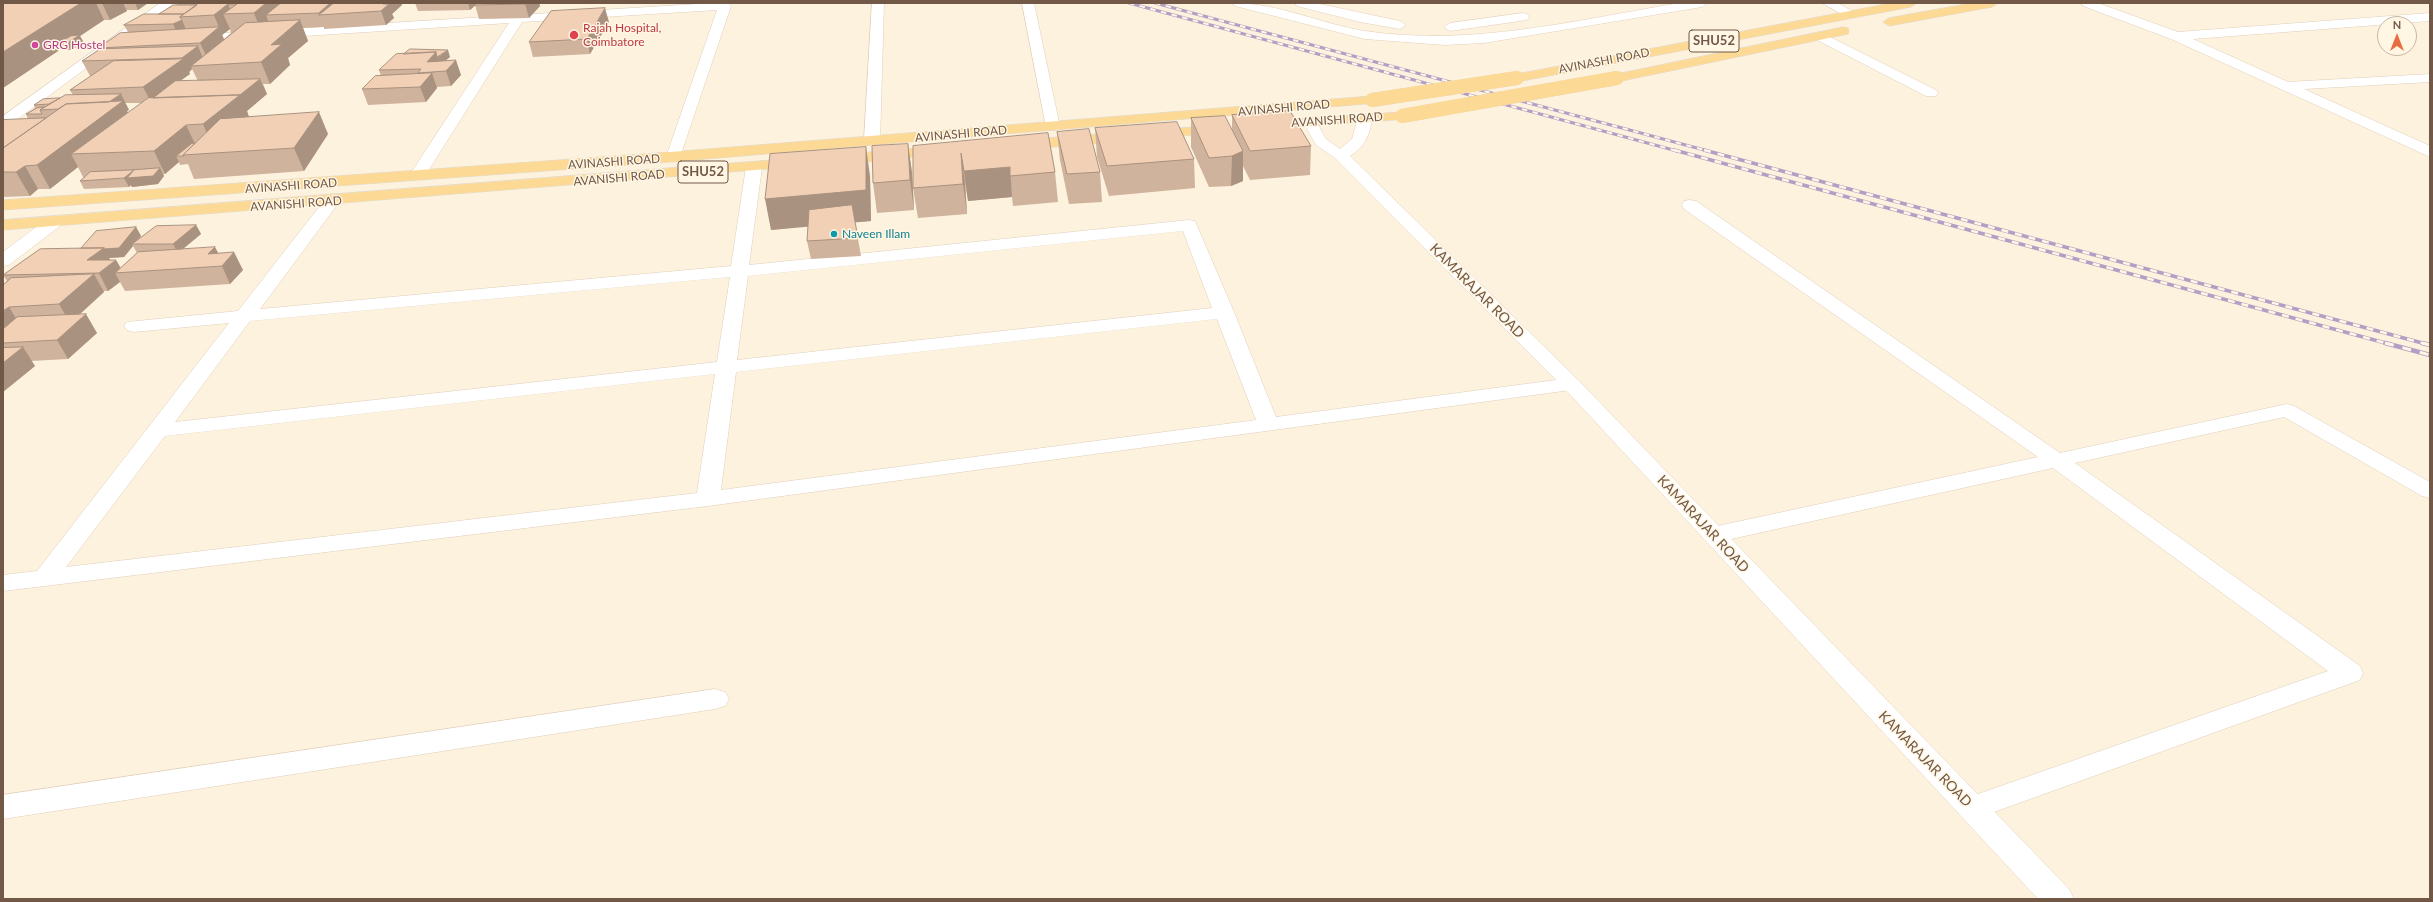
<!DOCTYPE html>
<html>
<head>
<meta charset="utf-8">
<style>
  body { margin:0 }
  #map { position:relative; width:2433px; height:902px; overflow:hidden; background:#fcf2de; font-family:Lato,sans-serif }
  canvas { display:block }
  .frame { position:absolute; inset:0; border:4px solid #725847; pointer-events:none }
  .north { position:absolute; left:2377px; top:16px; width:40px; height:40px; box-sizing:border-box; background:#fff6e4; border:1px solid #c7b7a5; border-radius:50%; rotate:0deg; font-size:11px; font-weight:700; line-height:16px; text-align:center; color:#725847 }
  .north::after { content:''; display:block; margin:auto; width:14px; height:18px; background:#e86d41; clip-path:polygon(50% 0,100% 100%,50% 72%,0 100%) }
</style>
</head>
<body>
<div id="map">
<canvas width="2433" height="902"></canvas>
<div class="frame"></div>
<div class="north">N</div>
</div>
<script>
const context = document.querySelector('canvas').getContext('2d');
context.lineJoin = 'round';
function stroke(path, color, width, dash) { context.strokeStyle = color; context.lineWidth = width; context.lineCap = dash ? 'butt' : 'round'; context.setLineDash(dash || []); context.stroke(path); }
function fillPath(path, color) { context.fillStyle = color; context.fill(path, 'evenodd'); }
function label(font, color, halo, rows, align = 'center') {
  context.font = font + ' Lato,sans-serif'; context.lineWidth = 3; context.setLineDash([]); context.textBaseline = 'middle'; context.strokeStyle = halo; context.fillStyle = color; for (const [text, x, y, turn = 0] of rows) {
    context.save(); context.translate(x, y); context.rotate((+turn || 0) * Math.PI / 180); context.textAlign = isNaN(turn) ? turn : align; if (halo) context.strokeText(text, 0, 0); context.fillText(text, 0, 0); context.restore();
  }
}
const minor = new Path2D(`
  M160 3H174L8 126 3 127V116Z
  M714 3H728L731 6 679 160H669L666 157 717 10 522 22 425 176 417 181 409 176 509 23 193 43 187 39 193 35Z
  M872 3H884L880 141 872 146 864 141Z
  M1022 3H1034L1060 127 1058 130H1048L1046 127Z
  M1822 3H1838L1857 14 1855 17H1847Z
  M2081 3H2098L2178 32 2430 13V21L2193 39 2288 82 2430 74V82L2304 89 2430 146V157L2171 39 2083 6Z
  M1820 32 1936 90 1938 93 1936 96H1926L1815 39 1814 36Z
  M754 162 762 167 749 265 1189 220 1195 221 1234 312 1276 417 1571 378 1578 380 1581 384 1578 388 1571 390 708 506 3 591V575L37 571 229 323 134 332 127 330 124 326 127 322 238 311 326 198H338L340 201 260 309 731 266 746 167ZM1183 231 1212 308 737 360 748 276ZM730 277 717 362 175 422 250 321ZM1217 319 1256 420 721 490 736 372ZM715 374 697 493 66 567 165 436Z
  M1690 200 1696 201 2060 453 2287 404 2294 406 2430 482V498L2422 496 2284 417 2075 463 2360 666 2363 673 2360 680 1983 816 1972 820 1961 816 1957 808 1961 800 2328 671 2053 468 1713 543 1705 540 1701 535 1705 530 1713 527 2038 457 1684 209 1682 205 1684 201Z
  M54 217 60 218 62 222 60 226 9 265 3 266V252L48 218Z
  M715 689 725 692 729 699 725 706 715 709 3 819V795Z`);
const secondary = new Path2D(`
  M1233 3C1279 3 1321 24 1365 31 1471 47 1576 20 1680 3H1708L1702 7 1484 43 1445 45 1365 39 1235 6Z
  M1295 3H1315L1400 21 1406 25 1400 29 1360 22 1297 6Z
  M1523 13 1527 14 1529 17 1527 20 1450 31 1444 27 1450 23Z
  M1365 114 1372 118C1370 135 1365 147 1350 156L1578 380 2069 889 2074 899H2038L1564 388 1335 158 1316 145 1303 122 1310 118 1315 119 1326 139 1340 149 1352 139 1358 118Z`);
const primary = new Path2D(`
  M1892 3H1917L1911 7 1517 82 1510 78 1517 74Z
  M1972 3H1998L1992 7 1889 26 1883 22 1889 18Z
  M1843 27 1848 28 1849 31 1848 34 1617 82 1610 78 1617 74Z
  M1372 96 1377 97 1379 100 1377 103 670 162 3 210V200L670 152Z
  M1402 112 1407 113 1409 116 1407 119 1268 129 1261 125 1268 121Z
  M1221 125 1226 126 1228 129 1226 132 1020 150 1012 145 1020 140Z
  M942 146 947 148 950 151 947 154 837 165 829 160 837 155Z
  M799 158 805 160 807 163 805 166 3 230V220Z`);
const railFar2 = new Path2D(`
  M1129 3 1677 151
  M1155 3 1708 151`);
const railFar1 = new Path2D(`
  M1674 150 2389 344
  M1704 150 2426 344`);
const rail = new Path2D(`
  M2385 343 2430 355
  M2422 343 2430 345`);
const primaryBridge = new Path2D(`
  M1372 100 1517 78
  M1402 116 1617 78`);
const wall = new Path2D(`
  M3 3H148L138 10H126L127 11 110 20H104L80 36 84 43 70 50H61V49L3 88Z
  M176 3H402V5L392 14 394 18 386 25 324 29V27L303 28 308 41 288 58 290 65 270 84H263L267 94 247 111 249 117 328 134 304 171 194 179 188 164 180 165 179 162 165 174H163L164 176 158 184 132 187 131 185 129 187 84 189 80 181 84 177H83L78 167 50 189H38L30 196 3 197V120L28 119 26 114 35 108 34 105 73 95 70 90 92 75 90 76 82 61 99 50 98 48 128 32 124 25 159 14 177 5ZM230 29 231 33 224 39 222 35ZM192 69 198 81H179L190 74 189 72ZM125 103H142L128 113 127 111 129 110Z
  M415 3H478L470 10 418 11Z
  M478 3H539L540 6 529 18 479 19 475 5Z
  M609 22 590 54 533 57 529 42Z
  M404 54 450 57 445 61 461 75 451 86 437 87V88L426 102 368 105 362 89 381 76 379 70Z
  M1232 115 1311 146 1310 175 1250 180 1243 166V181L1231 186 1209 187 1191 147V118L1232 129Z
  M1095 128 1194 159 1195 188 1109 196 1097 157Z
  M1057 132 1100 172 1102 202 1069 204 1060 160Z
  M908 144 912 173 914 210 877 213 873 183Z
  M913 146 1055 172 1058 202 1013 206 1012 197 968 201 965 183 967 214 918 218 913 188Z
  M870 176 871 221 855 222 861 256 811 259 807 241 808 226 771 230Z
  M196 225 201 234 183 249 218 253 243 270 230 284 125 291 120 282 108 291H103L104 292 79 315 97 333 68 359 31 361 35 366 3 392V285L7 281 3 275 81 248 136 227 141 236 137 241ZM133 246 137 253 121 268 116 260H110L109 258 124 257Z`);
const shadedWall = new Path2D(`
  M81 3H96L104 20 80 36 84 43 70 50 67 43H57L61 49 3 88V52Z
  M102 3H123L127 11 110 20Z
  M135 3H148L138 10Z
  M266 3H288L266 15 270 26 262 33 254 13Z
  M330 3H351L320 15 319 13Z
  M384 3H402V5L392 14 394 18 386 25 381 11 383 4Z
  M468 3H478L470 10Z
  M526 3H539L540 6 529 18 525 4Z
  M228 4 232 14H223L230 29 222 35 214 15Z
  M605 8 609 22 590 54 587 39Z
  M182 20 188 34 180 39 173 24Z
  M300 20 308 41 288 58 290 65 270 84 261 62 271 45Z
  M219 27 225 42 207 57 200 43Z
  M198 46 204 61 191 66 192 69 189 72 190 74 151 102 143 87 183 59 182 58Z
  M448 50 450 57 440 65 438 57Z
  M436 52 441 67 427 62Z
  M456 60 461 75 451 86 446 71Z
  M432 73 437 88 426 102 420 87Z
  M260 79 267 94 247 111 249 117 213 147 203 124Z
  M121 94 129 110 127 111 133 123 71 154 78 167 50 189 37 165 97 109Z
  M319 112 328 134 304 171 294 148Z
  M186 125 197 148 183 155 176 156 179 162 165 174 154 151Z
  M908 144 912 173 914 210 910 180Z
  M866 147 870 176 871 221 771 230 765 199Z
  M1243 151V181L1231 186 1232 156Z
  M961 153 965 183 967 214 963 184Z
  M25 166 38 189 30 196 16 172Z
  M1010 167 1012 197 968 201 964 171Z
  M160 168 164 176 158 184 132 187 131 185 129 187 124 178 134 170 137 177Z
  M196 225 201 234 178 253 173 244Z
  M136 227 141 236 134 244H132L133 246 124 257 109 258 112 263 116 260 123 273H115L120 282 108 291 99 273 78 252Z
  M215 247 224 264 234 252 243 270 230 284 222 266 208 254Z
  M94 274 104 292 70 323 59 304Z
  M9 307 20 325 3 339V311Z
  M86 314 97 333 68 359 57 340Z
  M23 347 35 366 3 392V363Z`);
const building = new Path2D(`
  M3 3H81L3 52Z
  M199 3H266L254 13 223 14 237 4H228L214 15 180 17Z
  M281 3H330L319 13 266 15Z
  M334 3H384L383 4H389L381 11 319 15Z
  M478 3H526L525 4 475 5Z
  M174 5H197L184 14H159Z
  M605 8 587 39 529 42 551 11Z
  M144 14H184L180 17 182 20 173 24 124 25Z
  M300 20 271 45 282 44 261 62 191 66 245 23Z
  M219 27 200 43 98 48 120 33Z
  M80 35 67 43H57L71 36Z
  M198 46 182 58 82 61 100 49Z
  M410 49 448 50 437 57 436 52 404 54Z
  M436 52 427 62 456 60 446 71 418 73 421 69 379 70 396 54Z
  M183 59 143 87 70 90 113 61Z
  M432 73 420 87 362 89 375 76Z
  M260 79 240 95 153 98 175 81Z
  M121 94 109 102 66 104 58 109 40 110 65 95Z
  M240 95 203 124 186 125 154 151 71 154 148 98Z
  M60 98 49 104 34 105 43 99Z
  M123 101 37 165 25 166 16 172H3V148L66 104Z
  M44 107 40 110 42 114H26L37 108Z
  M1290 111 1311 146 1250 151 1232 115Z
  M319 112 294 148 183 155 220 119Z
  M1225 116 1243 151 1232 156 1209 158 1191 118Z
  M46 118 3 148V120Z
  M1177 122 1194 159 1107 166 1095 128Z
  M1089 129 1100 172 1067 174 1057 132Z
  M1048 133 1055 172 1010 176V167L964 171 961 153 963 184 913 188V146Z
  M195 143 183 155 184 156H176L191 144Z
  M908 144 910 180 873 183 872 146Z
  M866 147V190L765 199 770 154Z
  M160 168 153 176 127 178 134 170Z
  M134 170 124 178 80 181 90 172Z
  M852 205 858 238 807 241 809 210Z
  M196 225 173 244H132L156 226Z
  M136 227 119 248 104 249V248H81L96 231Z
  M215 247 208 254 234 252 222 266 115 273 138 252Z
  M104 248 87 260H116L99 273 3 275 40 249Z
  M94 274 59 304 9 307 3 311V285L11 278Z
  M86 314 57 340 3 343V329L17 317Z
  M23 347 3 363V348Z`);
const markers = [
  [574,35,5,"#e0444e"],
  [35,45,4,"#d1479c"],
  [834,234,4,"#0f9aa8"]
];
const farHealthnames = [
  ["Rajah Hospital,",583,28],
  ["Coimbatore",583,42]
];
const farHotelnames = [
  ["GRG Hostel",43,45]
];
const farStreetnames = [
  ["AVINASHI ROAD",1604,61,-11],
  ["AVINASHI ROAD",1284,108,-5],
  ["AVANISHI ROAD",1337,120,-4],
  ["AVINASHI ROAD",961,134,-5],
  ["AVINASHI ROAD",614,162,-4],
  ["AVANISHI ROAD",619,178,-5],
  ["AVINASHI ROAD",291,186,-4],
  ["AVANISHI ROAD",296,204,-4]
];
const farCulturenames = [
  ["Naveen Illam",842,234]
];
const shields = [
  [1714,41,50],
  [703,172,50]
];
const shieldNames = [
  ["SHU52",1714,41],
  ["SHU52",703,172]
];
const streetNames = [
  ["KAMARAJAR ROAD",1477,291,45],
  ["KAMARAJAR ROAD",1703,524,47],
  ["KAMARAJAR ROAD",1925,759,46]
];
stroke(minor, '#e0cebb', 1);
stroke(secondary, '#e5cfb9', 1);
stroke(primary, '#e0dad7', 1);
fillPath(minor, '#fff');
fillPath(secondary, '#fff');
fillPath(primary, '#fcda95');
stroke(railFar2, '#b49ec4', 3);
stroke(railFar1, '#b49ec4', 3.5);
stroke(rail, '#b49ec4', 4.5);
stroke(railFar2, '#fff6e4', 2, [5.5]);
stroke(railFar1, '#fff6e4', 2.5, [7]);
stroke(rail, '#fff6e4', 3, [9]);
stroke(primaryBridge, '#e0dad7', 14, []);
stroke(primaryBridge, '#fcda95', 14);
fillPath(wall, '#d0b39d');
fillPath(shadedWall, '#a9927f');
fillPath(building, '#f2d0b6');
stroke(building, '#a9927f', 1);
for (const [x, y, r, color] of markers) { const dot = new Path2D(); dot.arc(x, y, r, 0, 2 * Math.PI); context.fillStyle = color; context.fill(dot); stroke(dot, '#fff6e4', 1.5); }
label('12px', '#be3a42', '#fff6e4', farHealthnames, 'left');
label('12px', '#b23c85', '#fff6e4', farHotelnames, 'left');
label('12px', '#725847', '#fff6e4', farStreetnames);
label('12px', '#0d838f', '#fff6e4', farCulturenames, 'left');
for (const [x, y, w] of shields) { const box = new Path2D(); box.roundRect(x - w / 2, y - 11, w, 22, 3); context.fillStyle = '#fff6e4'; context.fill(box); stroke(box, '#725847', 1); }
label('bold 13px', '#725847', null, shieldNames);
label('14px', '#725847', '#fff6e4', streetNames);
</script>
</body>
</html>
